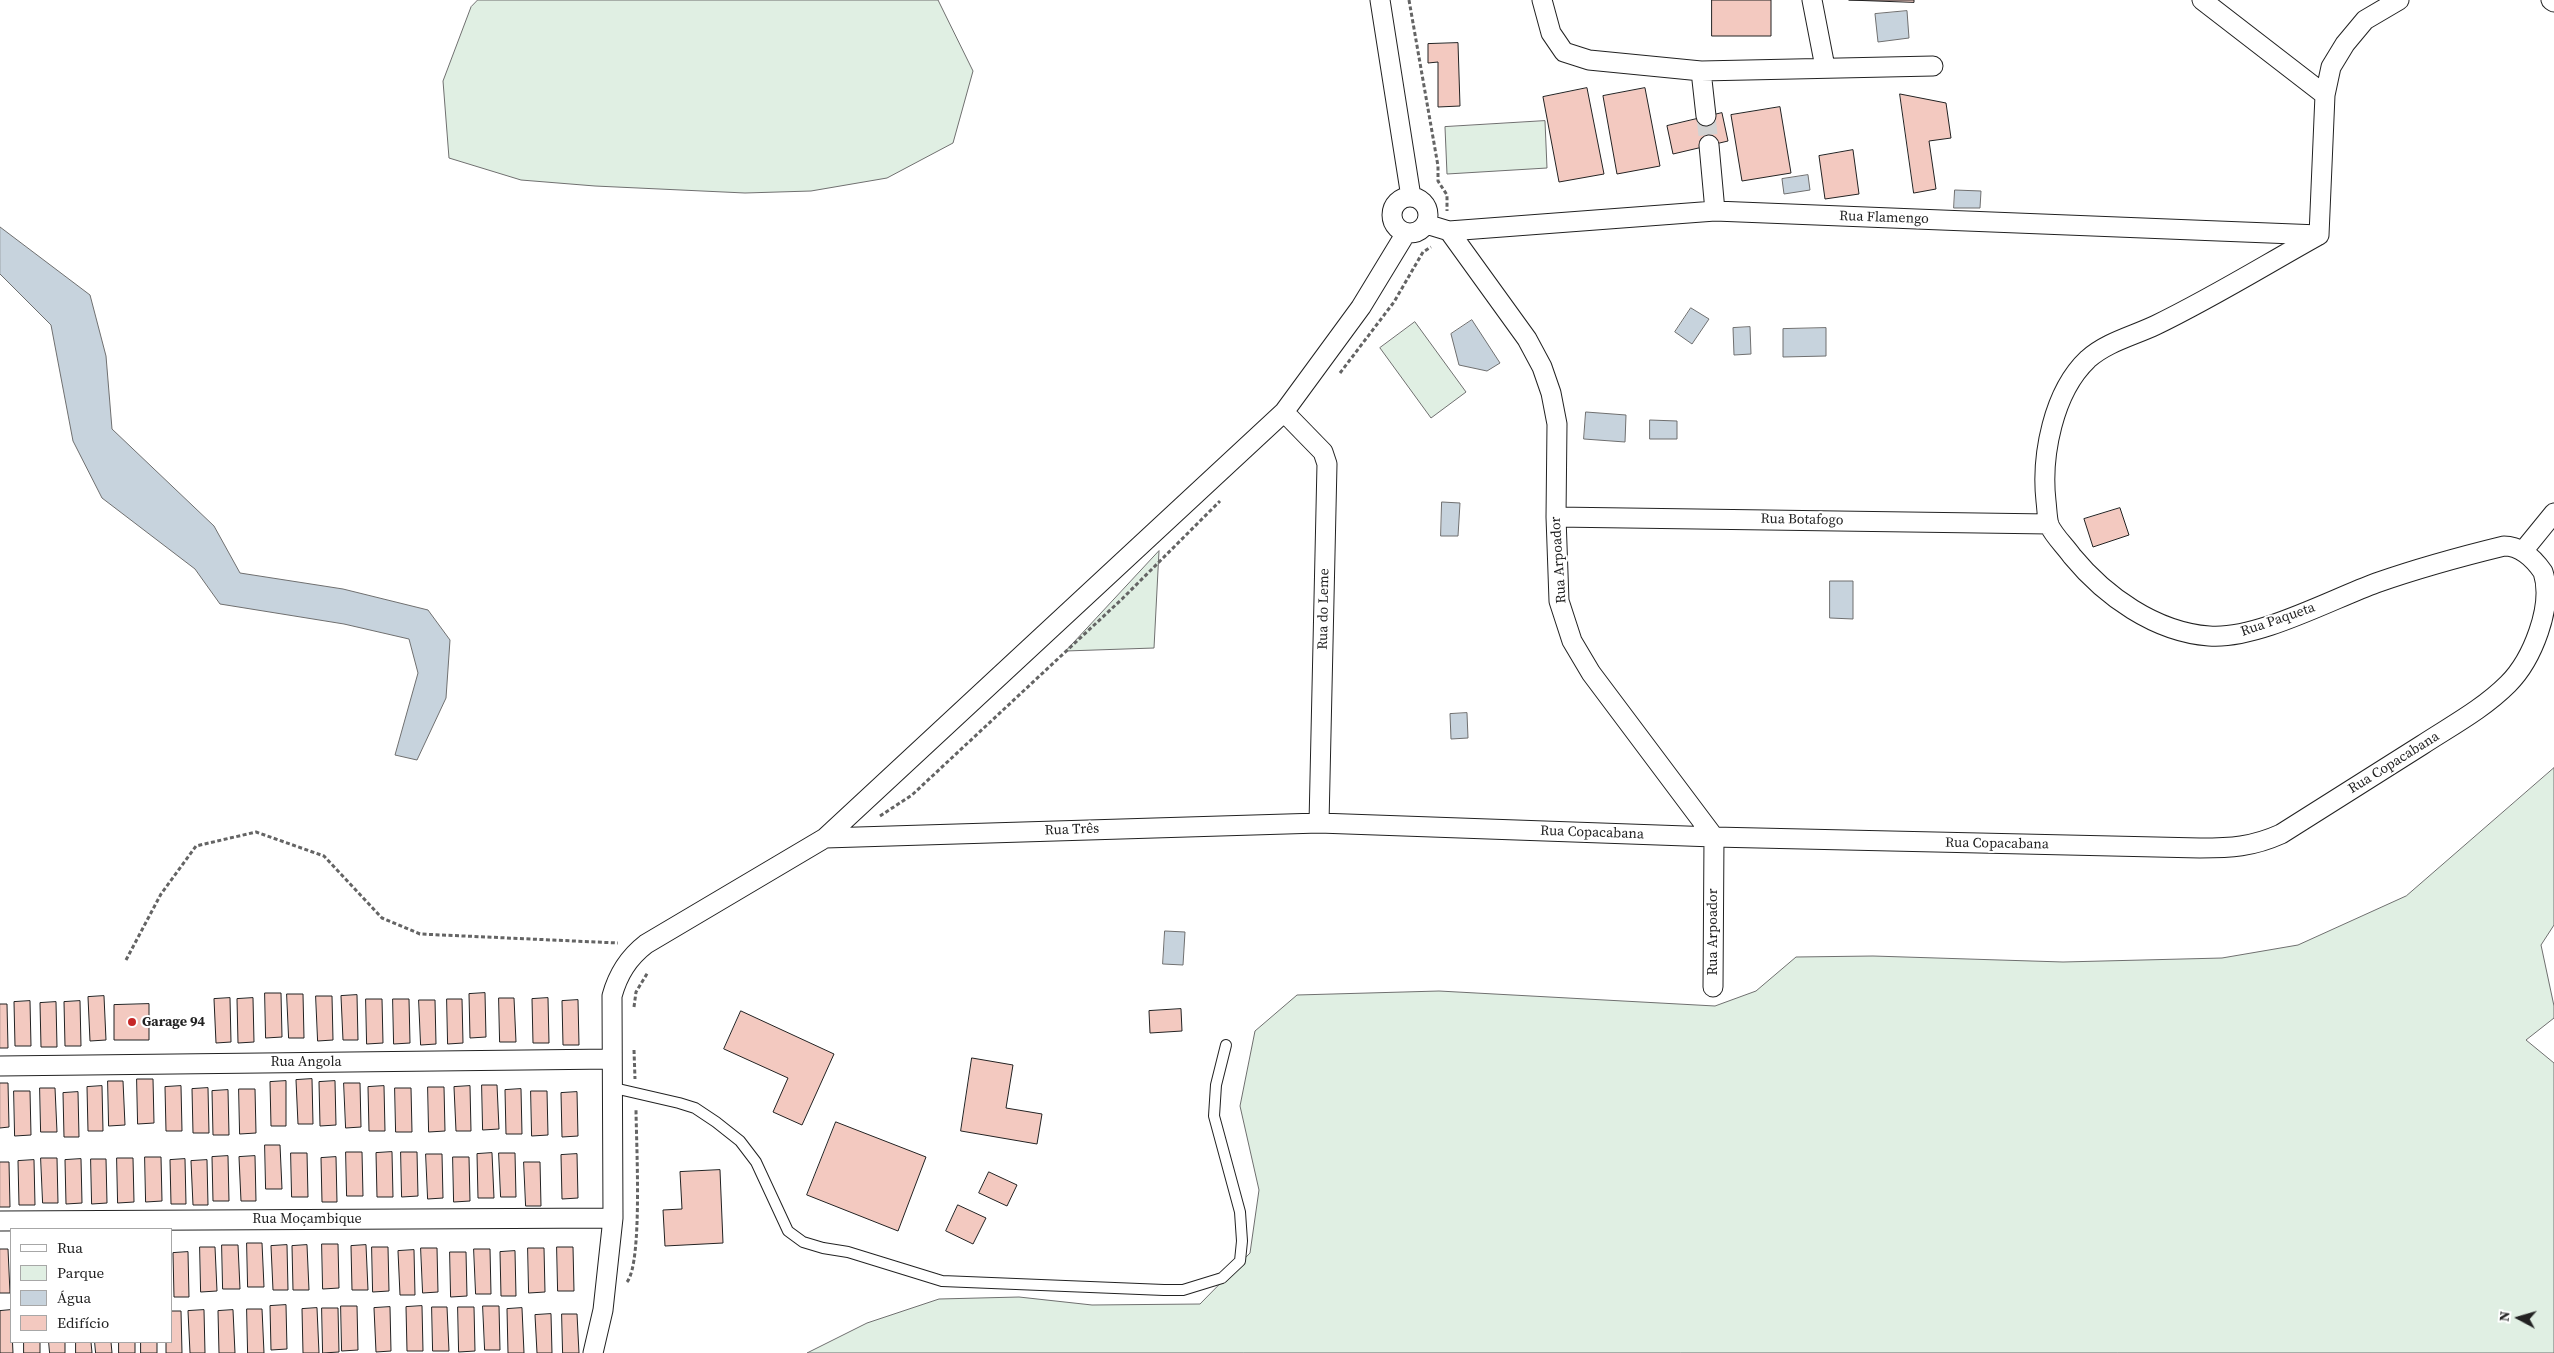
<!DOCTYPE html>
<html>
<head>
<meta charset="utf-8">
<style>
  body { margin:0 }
  #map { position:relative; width:2554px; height:1353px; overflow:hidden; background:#fff; font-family:"Source Serif 4",serif }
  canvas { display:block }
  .legend { position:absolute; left:10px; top:1228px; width:162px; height:115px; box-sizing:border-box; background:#fff; border:1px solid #a7a7a7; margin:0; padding:6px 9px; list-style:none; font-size:15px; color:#222 }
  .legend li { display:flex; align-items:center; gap:10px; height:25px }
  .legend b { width:25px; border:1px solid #a7a7a7 }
  .north { position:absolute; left:2494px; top:1293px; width:50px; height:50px; -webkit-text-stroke:4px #fff; paint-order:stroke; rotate:276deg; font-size:14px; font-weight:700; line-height:20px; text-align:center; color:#222 }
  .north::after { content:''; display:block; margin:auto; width:18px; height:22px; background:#222; clip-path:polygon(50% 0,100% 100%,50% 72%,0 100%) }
</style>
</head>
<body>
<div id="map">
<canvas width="2554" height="1353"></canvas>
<ul class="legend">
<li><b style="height:6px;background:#fff"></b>Rua</li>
<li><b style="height:14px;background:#e0efe3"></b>Parque</li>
<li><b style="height:14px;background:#c7d3dd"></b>Água</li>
<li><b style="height:14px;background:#f3c9c0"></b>Edifício</li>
</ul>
<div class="north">N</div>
</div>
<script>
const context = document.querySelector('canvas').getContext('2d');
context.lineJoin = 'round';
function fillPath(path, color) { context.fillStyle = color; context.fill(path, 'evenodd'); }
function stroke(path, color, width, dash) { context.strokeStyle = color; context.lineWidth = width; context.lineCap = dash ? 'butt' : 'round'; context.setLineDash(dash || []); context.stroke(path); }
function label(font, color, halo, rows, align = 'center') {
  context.font = font + ' "Source Serif 4",serif'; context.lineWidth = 4; context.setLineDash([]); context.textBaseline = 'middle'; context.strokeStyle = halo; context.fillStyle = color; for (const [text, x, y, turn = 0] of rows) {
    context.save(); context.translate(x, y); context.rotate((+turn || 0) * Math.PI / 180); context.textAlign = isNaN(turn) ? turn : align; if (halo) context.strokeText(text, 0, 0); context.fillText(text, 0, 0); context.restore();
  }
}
const green = new Path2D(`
  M478 0H938L973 71 953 143 887 178 811 191 745 193 595 186 521 180 449 158 443 81 471 7Z
  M1545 121 1547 168 1447 174 1445 127Z
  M1415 322 1466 392 1431 418 1380 348Z
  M1159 551 1154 648 1066 651Z
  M2554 768V925L2541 945 2554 1006V1018L2526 1040 2554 1063V1353H807L867 1323 939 1299 1019 1297 1092 1305 1200 1304 1250 1253 1259 1190 1240 1106 1255 1031 1297 995 1439 991 1715 1006 1756 991 1796 957 1873 956 2063 962 2222 958 2298 945 2406 896Z`);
const water = new Path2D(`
  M1907 11 1909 38 1878 42 1875 14Z
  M1808 175 1810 190 1784 194 1782 179Z
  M1955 190 1981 191 1980 208H1954Z
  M0 227 90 295 106 356 112 429 214 526 240 573 343 589 428 610 450 640 446 698 417 760 395 755 418 673 409 639 344 624 220 604 195 569 102 498 73 441 51 325 0 274Z
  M1691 308 1709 319 1692 344 1675 332Z
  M1472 320 1500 363 1487 371 1459 365 1451 334Z
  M1750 327 1751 354 1734 355 1733 328Z
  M1826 328V356L1783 357V329Z
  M1586 412 1626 415 1625 442 1584 439Z
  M1650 420 1677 421V439H1650Z
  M1442 502 1460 503 1458 536H1441Z
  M1830 581H1853V619L1830 618Z
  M1467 713 1468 738 1451 739 1450 714Z
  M1165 931 1185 932 1183 965 1163 964Z`);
const building = new Path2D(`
  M1712 0H1771V36H1712Z
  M1849 0H1914V2Z
  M1458 43 1460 106 1438 107V62L1428 63V44Z
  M1587 88 1604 174 1559 182 1543 97Z
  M1645 88 1660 166 1617 174 1603 96Z
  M1900 94 1946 103 1951 138 1929 141 1936 189 1914 193Z
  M1780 107 1791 173 1742 181 1731 115Z
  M1722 113 1728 141 1673 154 1667 126Z
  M1853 150 1859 194 1825 199 1819 156Z
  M2120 508 2129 535 2093 547 2084 519Z
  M265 993H281L282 1037 266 1038Z
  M485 993 486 1037 470 1038 469 994Z
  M287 994H303L304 1038H289Z
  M357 995 358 1040H343L341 996Z
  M104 996 106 1040 90 1041 88 997Z
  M316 996H332L333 1040 318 1041Z
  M230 998 231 1042 216 1043 214 999Z
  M253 998 254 1042 238 1043 237 999Z
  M499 998H514L516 1042H500Z
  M548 998 549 1043H533L532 999Z
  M366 999H382L383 1043 367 1044Z
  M393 999H409L410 1043 394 1044Z
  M447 999H462L463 1043 448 1044Z
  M419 1000H435L436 1044 421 1045Z
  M578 1000 579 1045H563L562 1001Z
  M30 1001 31 1046H15L14 1002Z
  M80 1001 81 1046H65L64 1002Z
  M56 1002 57 1047H41L40 1003Z
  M0 1004H7L8 1048H0Z
  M149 1004V1040H114V1005Z
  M1181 1009 1182 1031 1150 1033 1149 1011Z
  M741 1011 834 1054 802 1125 773 1112 788 1078 724 1049Z
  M972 1058 1013 1065 1006 1108 1042 1114 1037 1144 961 1131Z
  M137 1079H153L154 1123 138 1124Z
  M312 1079 313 1124H298L296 1080Z
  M108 1081H123L125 1125 109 1126Z
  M286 1081V1126H271L270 1082Z
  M335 1081 336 1125 320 1126 319 1082Z
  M0 1083H8L9 1127 0 1128Z
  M344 1083H360L361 1127 346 1128Z
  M482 1085H497L499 1129 483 1130Z
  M102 1086 103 1131H88L87 1087Z
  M181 1086 182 1131H166L165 1087Z
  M384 1086 385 1131H369L368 1087Z
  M470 1086 471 1131H456L454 1087Z
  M428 1087H444L445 1131 429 1132Z
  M40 1088H55L57 1132H41Z
  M208 1088 209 1133H193L192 1089Z
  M395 1088H411L412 1132H396Z
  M239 1089H255L256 1133 240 1134Z
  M521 1089 522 1134H506L505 1090Z
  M228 1090 229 1135H213L212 1091Z
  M14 1091H30L31 1135 15 1136Z
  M531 1091H547L548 1135 532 1136Z
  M78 1092 79 1137H64L63 1093Z
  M577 1092 578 1136 562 1137 561 1093Z
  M836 1122 926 1157 898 1231 807 1195Z
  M265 1145H280L282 1189H266Z
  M346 1152H362L363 1196H347Z
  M392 1152 393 1197H377L376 1153Z
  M401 1152H417L418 1196 402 1197Z
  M291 1153H307L308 1197H292Z
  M492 1153 494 1198H478L477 1154Z
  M499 1153H515L516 1197H501Z
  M426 1154H442L443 1198 428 1199Z
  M577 1154 578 1198 562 1199 561 1155Z
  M228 1156 229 1201H213L212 1157Z
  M255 1156 256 1201H241L239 1157Z
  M145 1157H161L162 1201 146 1202Z
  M336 1157 337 1202H322L321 1158Z
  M453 1157H469L470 1201 454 1202Z
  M41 1158H57L58 1203H43Z
  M117 1158H133L134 1202 118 1203Z
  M81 1159 82 1203 66 1204 65 1160Z
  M91 1159H106L107 1203 92 1204Z
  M185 1159 186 1204H171L170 1160Z
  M34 1160 35 1205H19L18 1161Z
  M207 1160 208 1205H193L191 1161Z
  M0 1162H9L10 1207H0Z
  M524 1162H540L541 1206H526Z
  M720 1170 723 1243 665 1246 663 1210 682 1209 680 1172Z
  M989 1172 1017 1185 1007 1206 979 1193Z
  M958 1205 986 1218 973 1244 946 1231Z
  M247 1243H262L264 1287H248Z
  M322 1244H338L339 1288 323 1289Z
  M222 1245H238L240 1289H223Z
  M287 1245 288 1290H273L271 1246Z
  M307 1245 309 1290H293L292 1246Z
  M366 1245 368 1290H352L351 1246Z
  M200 1247H215L217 1291 201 1292Z
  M372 1247H388L389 1291 373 1292Z
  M557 1247H573L574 1291H558Z
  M421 1248H437L438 1292 423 1293Z
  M528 1248H544L545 1292 529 1293Z
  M0 1249H8L10 1293H0Z
  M474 1249H490L491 1294H476Z
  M414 1250 415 1295H400L398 1251Z
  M515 1251 516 1296H501L500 1252Z
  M188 1252 189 1297H174L173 1253Z
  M450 1252H466L467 1296 451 1297Z
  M286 1305 287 1349 271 1350 270 1306Z
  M341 1306H357L358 1350 342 1351Z
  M422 1306 423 1351H407L406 1307Z
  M483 1306H499L500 1350H485Z
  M390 1307 391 1351 376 1352 374 1308Z
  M432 1307H447L449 1351H433Z
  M458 1307H474L475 1351 459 1352Z
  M317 1308 319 1353H303L302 1309Z
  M322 1308H338L339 1352 323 1353Z
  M522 1308 524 1353H508L507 1309Z
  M247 1309H262L264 1353H248Z
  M11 1310 13 1353H0V1311Z
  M204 1310 205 1353H190L188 1311Z
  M233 1310 235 1353H219L218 1311Z
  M171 1311H181L182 1353H166V1342H171Z
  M551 1314 552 1353H537L535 1315Z
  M562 1314H577L579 1353H563Z
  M24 1342H40V1353H24Z
  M49 1342H65V1353H50Z
  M76 1342H91L92 1353H76Z
  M95 1342H111L112 1353H96Z
  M119 1342H135V1353H119Z
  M141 1342H157V1353H141Z`);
const minorTunnel = new Path2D(`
  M1706 116 1709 145`);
const path = new Path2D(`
  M1409 0 1438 166V181L1447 195V211
  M1340 373 1394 302 1423 252 1431 247
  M880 816 912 795 1122 599 1220 501
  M126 960 161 894 196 846 256 832 324 856 382 918 420 934 618 943
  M634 1007 636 992 648 972
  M634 1050 635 1079
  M627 1282C643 1262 636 1139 636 1108`);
const service = new Path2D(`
  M614 1088 679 1103 695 1108 716 1122 740 1141 756 1162 788 1231 803 1242 823 1248 848 1252 942 1281 1164 1290H1183L1222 1278 1240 1261 1242 1241 1240 1212 1214 1116 1216 1085 1226 1045`);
const minor = new Path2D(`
  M1380 0 1411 197
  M1542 0 1551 33 1564 52 1589 60 1701 71 1933 66
  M1812 0 1825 67
  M2202 0 2325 95
  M2551 0 2554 2
  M1701 71 1706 116
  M1709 145 1715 211
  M1392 215a18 18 0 1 1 36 0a18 18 0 1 1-36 0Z
  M1426 224 1449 231 1527 339 1542 367 1551 393 1557 424 1556 517 1559 601 1572 641 1591 673 1714 837 1713 987
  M1449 231 1715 211 2319 235
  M2319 235 2325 95 2331 67 2345 44 2365 20 2399 0
  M1284 412 1323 452 1327 464 1319 823
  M1556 517 2049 524
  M2523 551 2554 513
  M825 838 1319 823 1714 837 2200 848C2231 848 2252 847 2281 834 2328 804 2375 775 2422 745 2451 726 2483 709 2508 684 2532 660 2554 606 2543 572 2534 559 2521 546 2504 546 2463 556 2416 569 2376 583 2330 600 2256 640 2209 636 2155 632 2105 596 2072 556 2065 546 2054 536 2049 525 2047 518 2047 509 2046 501 2041 456 2053 392 2088 359 2107 342 2133 336 2156 325 2212 298 2265 265 2319 235
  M0 1066 612 1059
  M0 1221 613 1218
  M593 1353 603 1310 613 1218 612 996C618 974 628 958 646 944L825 838 1284 412 1361 307 1406 233`);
const markers = [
  [132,1022,5,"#c62828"]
];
const streetNames = [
  ["Rua Flamengo",1884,218,2],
  ["Rua Botafogo",1802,520,1],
  ["Rua Arpoador",1559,560,-94],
  ["Rua do Leme",1324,609,-89],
  ["Rua Paqueta",2278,620,-19],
  ["Rua Copacabana",2394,763,-32],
  ["Rua Três",1072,830,-2],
  ["Rua Copacabana",1592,833,2],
  ["Rua Copacabana",1997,844,1],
  ["Rua Arpoador",1713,932,-90],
  ["Rua Angola",306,1062],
  ["Rua Moçambique",307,1219]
];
const poiNames = [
  ["Garage 94",142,1022]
];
fillPath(green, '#e0efe3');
stroke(green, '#6f6f6f', 1);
fillPath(water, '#c7d3dd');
stroke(water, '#6f6f6f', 1);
fillPath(building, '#f3c9c0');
stroke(building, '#222', 1);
stroke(minorTunnel, '#d3d3d3', 19, [19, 9]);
stroke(service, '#222', 12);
stroke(minor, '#222', 21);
stroke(path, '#646464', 3, [4, 2.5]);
stroke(service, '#fff', 10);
stroke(minor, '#fff', 19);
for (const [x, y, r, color] of markers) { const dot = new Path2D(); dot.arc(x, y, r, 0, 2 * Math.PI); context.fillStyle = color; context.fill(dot); stroke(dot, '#fff', 2); }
label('14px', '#222', '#fff', streetNames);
label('bold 14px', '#222', '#fff', poiNames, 'left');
</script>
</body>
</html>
